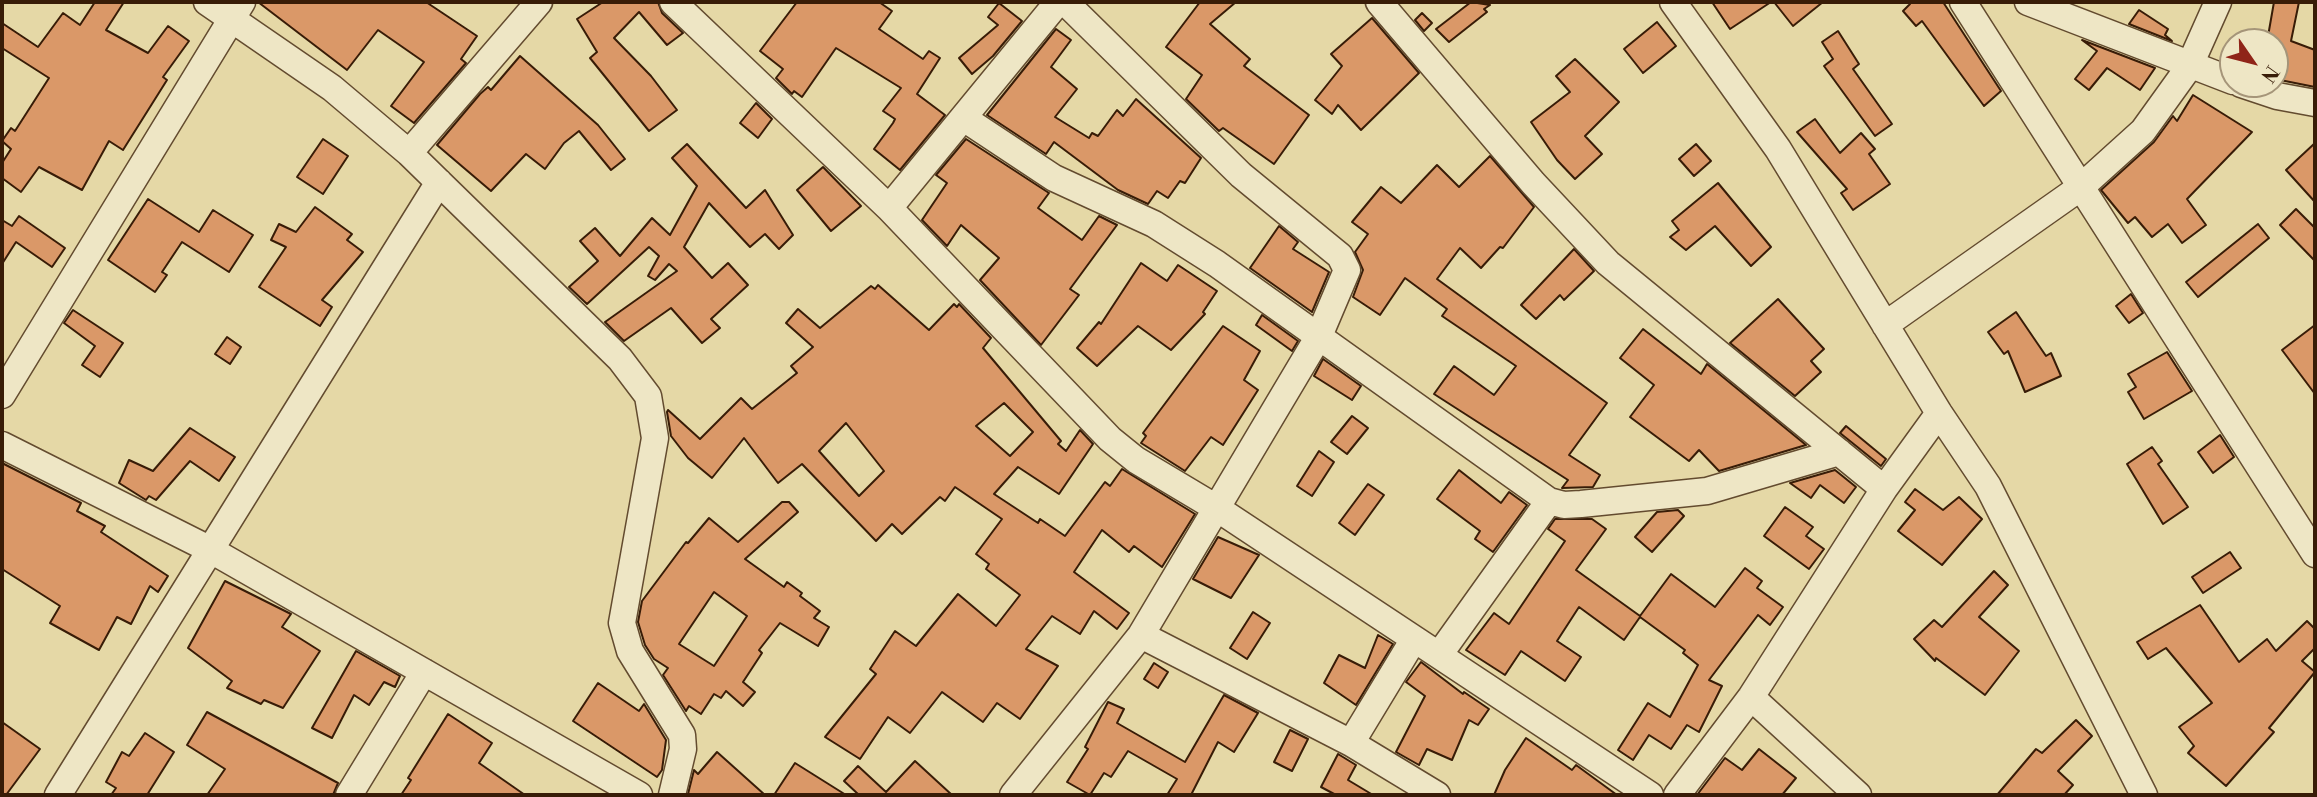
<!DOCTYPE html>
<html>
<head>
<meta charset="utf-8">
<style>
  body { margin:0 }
  #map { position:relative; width:2317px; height:797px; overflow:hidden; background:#e5d8a6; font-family:"Libre Bodoni",serif }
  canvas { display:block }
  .frame { position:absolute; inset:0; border:4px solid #381c07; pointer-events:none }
  .north { position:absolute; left:2219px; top:28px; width:70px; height:70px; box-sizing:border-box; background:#eee6c5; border:2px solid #a59579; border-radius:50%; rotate:125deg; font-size:19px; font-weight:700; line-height:28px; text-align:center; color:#381c07 }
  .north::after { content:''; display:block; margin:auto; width:24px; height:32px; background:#8f2418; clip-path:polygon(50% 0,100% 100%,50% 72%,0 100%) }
</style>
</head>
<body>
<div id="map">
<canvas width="2317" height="797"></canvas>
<div class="frame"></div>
<div class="north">N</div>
</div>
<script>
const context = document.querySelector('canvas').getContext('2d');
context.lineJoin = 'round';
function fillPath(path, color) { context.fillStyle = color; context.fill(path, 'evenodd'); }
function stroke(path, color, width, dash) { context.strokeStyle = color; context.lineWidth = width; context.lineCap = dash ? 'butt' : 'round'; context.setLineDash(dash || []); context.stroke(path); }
const building = new Path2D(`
  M95 2H124L106 30 148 53 168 26 189 41 163 77 167 80 123 150 109 141 82 190 39 167 21 192 2 178V163L11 149 2 141 11 128 15 131 49 78 2 48V23L38 47 63 13 80 25Z
  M258 2H426L477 36 461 59 466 63 414 123 391 106 424 62 378 30 347 70Z
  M603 2H658L662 13 683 33 667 45 639 12 614 38 651 76 677 110 649 131 590 58 597 52 577 19Z
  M797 2H879L892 11 879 29 923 59 929 51 940 58 917 94 945 115 900 170 874 149 893 123 895 119 883 111 901 88 836 48 802 97 794 91 792 94 776 78 783 69 760 51Z
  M1200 2H1236L1210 24 1250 59 1244 66 1309 115 1274 164 1223 128 1219 131 1186 99 1202 75 1166 47Z
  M1471 2 1490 5 1484 9 1487 12 1449 42 1436 29Z
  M1712 2H1771L1730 29Z
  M1774 2H1823L1793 26Z
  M1908 2H1943L2001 91 1984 106 1922 21 1916 26 1903 11 1910 4Z
  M2274 2H2299L2291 41 2315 50V87L2275 79V42H2267Z
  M999 3 1022 21 993 56 972 74 959 58 998 25 988 17Z
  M2139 10 2168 29 2165 35 2172 41 2129 24Z
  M1422 13 1432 23 1424 31 1415 20Z
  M1372 18 1419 73 1361 130 1338 105 1332 114 1315 100 1342 66 1331 54Z
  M1657 22 1676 46 1643 73 1624 49Z
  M1056 29 1071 40 1051 67 1077 89 1055 117 1089 138 1092 133 1098 136 1117 110 1123 116 1136 99 1201 158 1185 183 1180 181 1168 198 1157 191 1148 204 1118 190 1054 142 1046 154 987 115Z
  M1838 31 1859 64 1853 69 1892 124 1875 136 1824 66 1833 59 1822 42Z
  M2082 40 2155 68 2140 90 2107 68 2089 90 2075 79 2097 51Z
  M520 56 598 125 625 159 611 170 579 131 564 143 545 169 526 154 491 191 437 145 480 94 488 87 491 90Z
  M1575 59 1619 102 1585 136 1602 154 1575 179 1557 160 1531 122 1570 92 1556 76Z
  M2193 95 2252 132 2187 199 2206 225 2182 243 2168 224 2152 237 2135 217 2128 223 2101 190 2154 142 2173 116 2177 121Z
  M756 103 772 119 758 138 740 123Z
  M1815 119 1840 153 1861 133 1875 149 1869 154 1890 184 1853 210 1841 193 1847 189 1797 132Z
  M323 139 348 156 323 194 297 177Z
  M966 139 1049 193 1038 208 1082 240 1099 216 1117 225 1070 289 1079 295 1041 345 980 280 999 258 961 225 947 246 922 220 947 183 936 175Z
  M2315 143V202L2286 170Z
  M687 144 746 208 765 190 793 235 779 249 765 234 750 247 709 203 684 247 712 278 728 263 748 285 711 319 720 328 702 343 671 308 624 341 605 322 677 271 669 264 655 280 648 276 659 256 649 247 587 304 569 287 598 261 580 241 595 228 620 256 652 218 670 235 697 186 672 158Z
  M1696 144 1711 161 1694 176 1679 159Z
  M1490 156 1534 207 1503 248 1500 247 1481 268 1460 248 1437 279 1607 403 1569 455 1600 475 1593 487 1562 488 1568 480 1434 394 1454 366 1494 395 1516 366 1442 316 1447 309 1405 278 1380 315 1353 297 1363 270 1355 252 1368 234 1352 222 1381 187 1401 203 1437 165 1459 187Z
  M823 167 861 206 831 231 797 190Z
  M1718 183 1771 247 1751 266 1715 226 1686 250 1670 237 1679 230 1672 221Z
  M148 199 199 232 213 210 253 235 229 272 182 242 162 272 167 275 155 292 108 260Z
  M315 207 352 234 347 240 363 252 322 300 332 307 320 326 259 287 286 247 271 240 279 224 296 232Z
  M2296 209 2315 228V261L2280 225Z
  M19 216 65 248 52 267 16 242 2 264V220L12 226Z
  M2258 224 2269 238 2198 297 2186 282Z
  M1279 226 1298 242 1293 249 1329 272 1312 312 1250 268Z
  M1574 249 1594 271 1564 300 1560 295 1536 319 1521 305Z
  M1141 263 1167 281 1178 265 1217 291 1203 312 1205 314 1171 350 1138 326 1097 366 1077 348 1099 322 1101 324Z
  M878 285 929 330 954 304 957 307 959 304 991 338 983 348 1061 441 1058 444 1066 451 1080 430 1093 444 1059 494 1018 467 994 494 1038 523 1040 519 1065 536 1105 482 1110 486 1122 469 1195 514 1162 567 1134 546 1129 552 1102 530 1074 572 1129 613 1117 629 1094 611 1080 634 1052 616 1026 649 1058 666 1020 719 997 703 983 722 942 692 910 733 888 717 860 759 825 737 876 674 870 669 895 631 916 646 958 594 996 626 1020 595 986 569 989 564 976 554 1002 519 955 487 945 501 940 497 902 534 892 524 876 541 802 464 778 483 744 438 712 478 688 458 671 436 667 412 668 410 700 439 741 398 752 409 797 373 791 366 813 347 786 323 798 309 820 328 871 286 875 289ZM1004 403 1033 432 1010 456 976 426ZM846 423 884 471 859 496 819 451Z
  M2131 294 2143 313 2129 323 2116 306Z
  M1778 299 1824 349 1811 361 1821 372 1795 396 1730 343Z
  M73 310 123 343 100 377 82 365 95 346 64 323Z
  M2016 312 2046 356 2051 353 2061 376 2025 392 2008 351 2004 354 1988 332Z
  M1262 315 1298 341 1292 351 1256 325Z
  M2315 325V394L2282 350Z
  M1223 326 1260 351 1244 380 1258 390 1223 445 1211 437 1185 471 1141 443 1146 436 1143 433Z
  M1643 329 1701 374 1707 364 1806 445 1719 471 1699 450 1689 461 1630 417 1654 385 1620 358Z
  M227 337 241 347 230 364 215 354Z
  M2167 352 2192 391 2144 419 2128 392 2136 387 2128 374Z
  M1323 359 1361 386 1352 400 1314 376Z
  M1352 416 1368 428 1347 454 1331 442Z
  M1846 426 1886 459 1881 466 1840 433Z
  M190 428 235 457 219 481 190 461 156 500 149 496 146 500 119 483 129 460 153 471Z
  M2220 435 2234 457 2213 473 2198 452Z
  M2152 447 2162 461 2158 464 2188 507 2163 524 2127 464Z
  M1319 451 1334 462 1312 496 1297 486Z
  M2 463 81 503 77 511 105 526 101 532 168 576 158 592 150 586 131 624 117 617 99 650 50 623 60 606 2 569Z
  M1459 470 1501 503 1509 492 1527 505 1493 552 1475 539 1480 531 1437 499Z
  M1835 470 1856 487 1844 503 1820 485 1811 498 1790 483Z
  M1368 484 1384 495 1355 535 1339 523Z
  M1915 489 1943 510 1959 497 1982 519 1942 565 1898 531 1915 510 1905 502Z
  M782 502H789L798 512 745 559 784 587 787 582 802 593 800 596 820 611 814 618 829 627 818 646 780 623 759 650 762 653 743 682 755 692 743 706 726 691 721 698 714 694 701 714 689 706 686 711 663 675 668 668 654 659 645 645 638 622 642 601 686 542 688 543 709 518 738 542ZM714 592 747 616 714 666 679 644Z
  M1785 507 1813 527 1806 536 1824 549 1809 569 1764 536Z
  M1678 510 1684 516 1652 552 1635 537 1657 512Z
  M1555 519H1592L1606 529 1576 570 1640 616 1671 574 1715 607 1745 568 1762 581 1757 588 1783 607 1770 625 1758 615 1709 680 1722 686 1699 732 1687 725 1671 749 1649 735 1633 760 1618 750 1648 703 1670 717 1698 665 1683 653 1685 650 1640 617 1624 640 1579 607 1557 641 1581 657 1565 681 1521 651 1505 675 1466 650 1494 613 1509 624 1565 541 1548 529Z
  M1218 537 1259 555 1231 598 1193 579Z
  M2230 552 2241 568 2203 593 2192 577Z
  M1994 571 2008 585 1979 617 2019 651 1985 695 1936 658 1935 661 1914 639 1934 620 1942 627Z
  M225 581 291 614 282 627 320 651 283 708 264 700 261 704 227 688 232 681 188 648Z
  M2200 605 2239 662 2267 639 2276 651 2307 621 2315 629V648L2302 661 2315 672 2269 728 2274 732 2226 786 2188 753 2194 746 2179 727 2212 703 2166 648 2148 659 2137 642Z
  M1253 612 1270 623 1247 659 1230 648Z
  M1378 635 1393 644 1356 705 1324 683 1339 655 1365 668Z
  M356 651 400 676 395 687 384 682 369 705 354 695 332 738 312 728Z
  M1421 662 1463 694 1464 692 1489 709 1478 725 1469 720 1452 760 1427 749 1419 765 1396 752 1425 696 1406 682Z
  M1154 663 1168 672 1158 688 1144 679Z
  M598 683 639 711 644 704 666 740 662 770 657 777 573 721Z
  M1224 695 1258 713 1234 752 1218 742 1191 795H1167L1177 779 1128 751 1111 777 1104 773 1090 795 1067 782 1088 749 1085 747 1108 702 1124 709 1117 723 1185 762Z
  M207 712 338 783 333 795H207L225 769 187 745Z
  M448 714 492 743 479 763 525 795H401L411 780 408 778Z
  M2076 720 2092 736 2058 771 2073 785 2064 795H1997L2036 749 2042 753Z
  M2 722 40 749 6 795H2Z
  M1290 730 1308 739 1292 771 1274 762Z
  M145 733 174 752 147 795H111L116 788 106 782 122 752 129 756Z
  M1526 738 1572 770 1576 765 1617 795H1494L1505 770Z
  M1759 749 1796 778 1782 795H1697L1725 758 1742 770Z
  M717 752 765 795 688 794 694 770 698 774Z
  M1338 754 1356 765 1348 780 1373 795H1336L1321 787Z
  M915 761 952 795H859L844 781 858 766 886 792Z
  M795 763 846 795H774Z`);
const minor = new Path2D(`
  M207 2 332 88 409 153 620 359 648 396 655 438 622 623 630 651 682 735 683 749 672 795
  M673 2 889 208 1110 439 1136 460 1218 509 1650 795
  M1379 2 1533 183 1608 263 1884 489
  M1673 2 1778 149 1939 413 1988 486 2144 795
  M1963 2 2315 554
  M2028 2 2233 81
  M2241 84 2277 96 2315 103
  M965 119 1054 178 1154 224 1217 264 1549 501 1564 505 1581 504 1707 491 1839 452
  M409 153 539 2
  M889 208 1058 2
  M1885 325 2081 187 2143 131 2189 67 2218 2
  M2 395 242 2
  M2 445 209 549 639 795
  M1141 635 1351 743 1437 795
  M1439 655 1549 501
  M1751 697 1858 795
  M1351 743 1414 639
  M58 795 439 182
  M349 795 424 672
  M1013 795 1141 635 1319 336 1347 270 1340 256 1241 175 1065 2
  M1677 795 1751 697 1884 489 1939 413`);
fillPath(building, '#da9868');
stroke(building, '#381c07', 2);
stroke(minor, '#634b2f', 29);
stroke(minor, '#eee6c5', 26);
</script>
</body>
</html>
